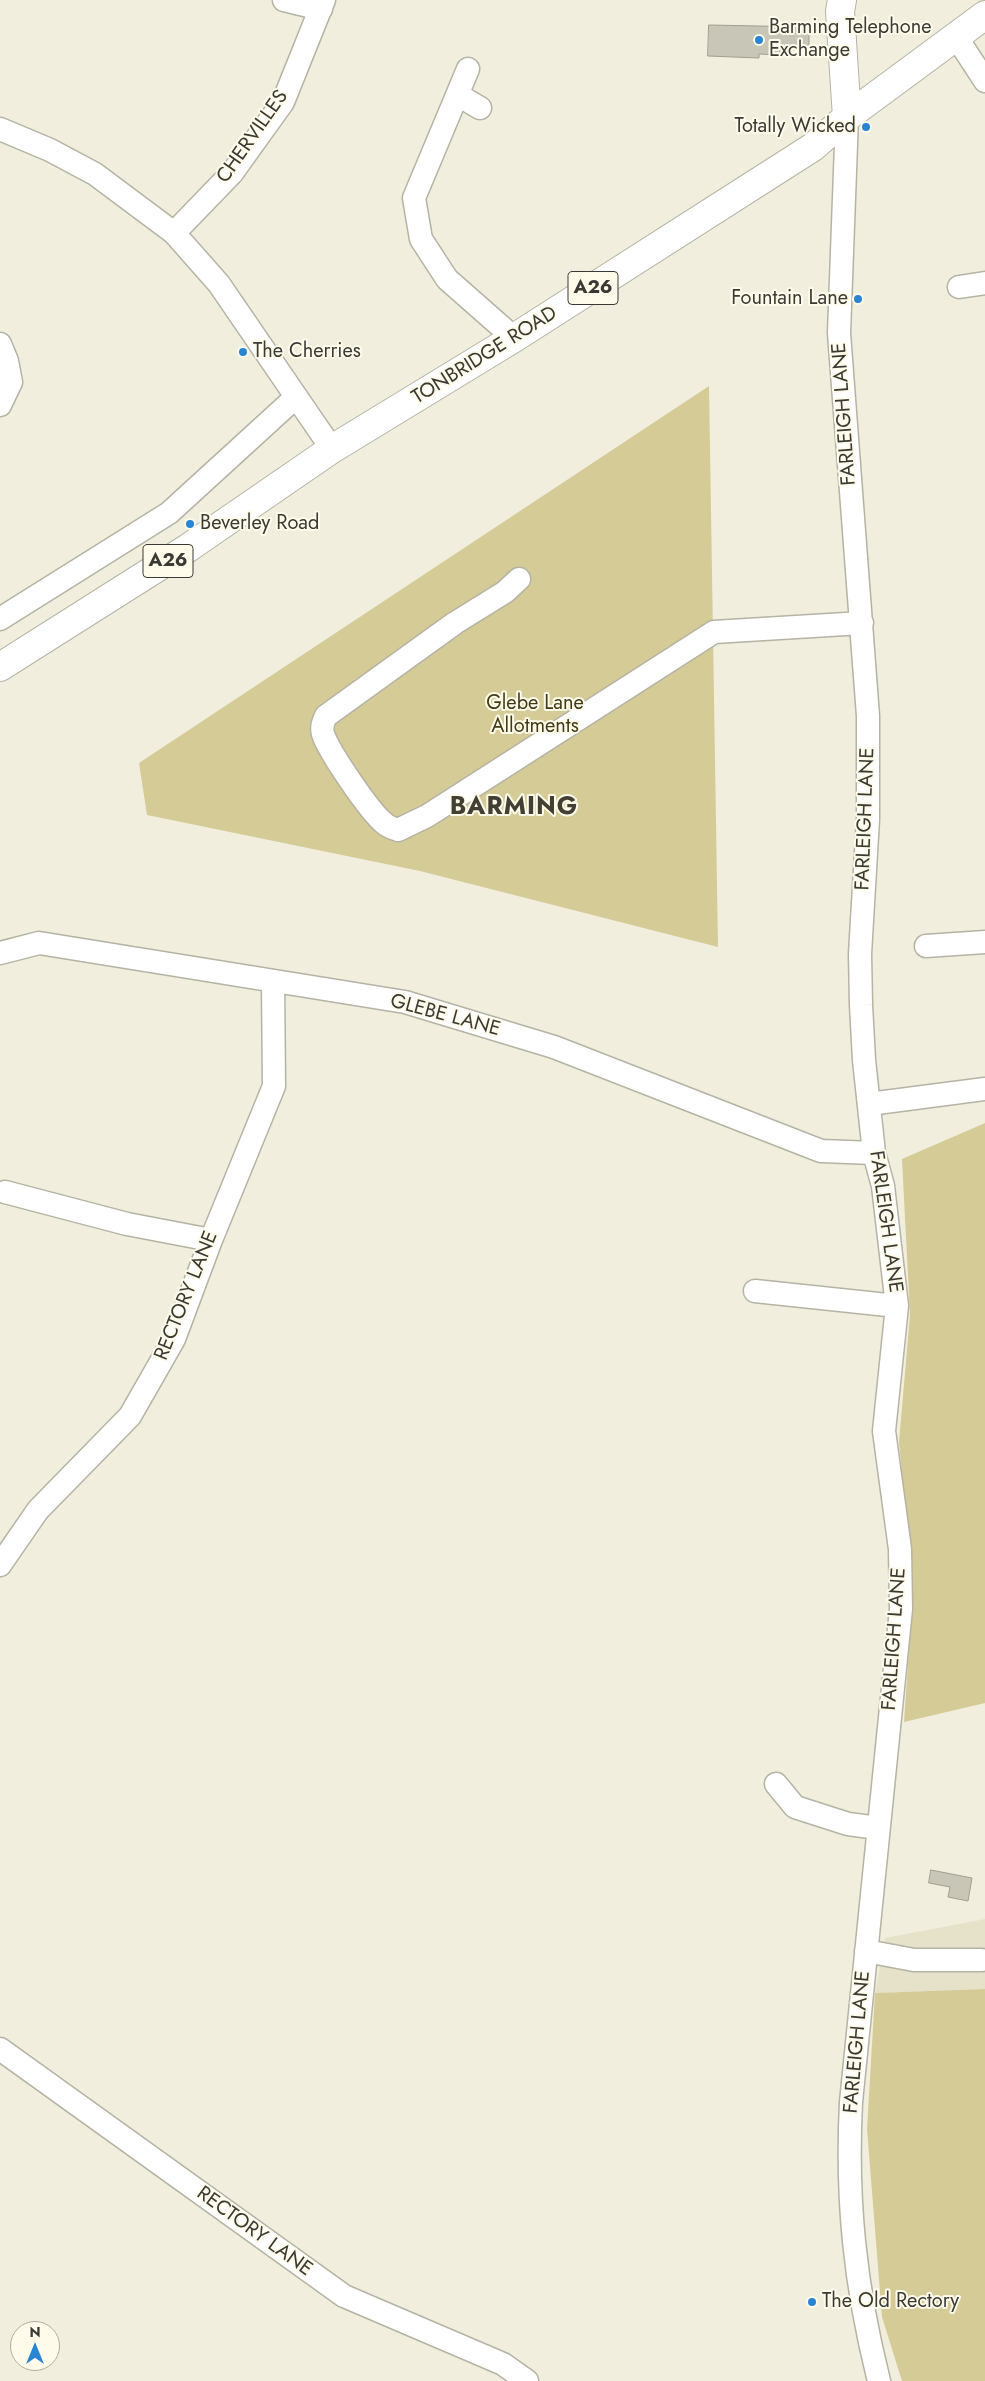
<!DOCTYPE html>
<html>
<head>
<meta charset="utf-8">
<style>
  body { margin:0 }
  #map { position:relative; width:985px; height:2381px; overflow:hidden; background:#f1eede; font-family:Jost,sans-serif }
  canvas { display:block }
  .north { position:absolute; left:10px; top:2321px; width:50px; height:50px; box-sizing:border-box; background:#fefbeb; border:1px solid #b0ada1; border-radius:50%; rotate:0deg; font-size:14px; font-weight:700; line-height:20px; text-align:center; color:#3a3933 }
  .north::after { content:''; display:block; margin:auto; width:18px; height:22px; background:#2984d1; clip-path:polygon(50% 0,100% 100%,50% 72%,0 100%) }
</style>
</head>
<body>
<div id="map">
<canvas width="985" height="2381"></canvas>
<div class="north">N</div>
</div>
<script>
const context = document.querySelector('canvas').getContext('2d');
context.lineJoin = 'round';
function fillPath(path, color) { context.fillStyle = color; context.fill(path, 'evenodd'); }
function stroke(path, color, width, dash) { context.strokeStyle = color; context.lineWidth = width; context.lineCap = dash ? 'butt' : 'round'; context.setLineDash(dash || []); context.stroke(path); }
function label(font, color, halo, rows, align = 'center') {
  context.font = font + ' Jost,sans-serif'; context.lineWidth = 4; context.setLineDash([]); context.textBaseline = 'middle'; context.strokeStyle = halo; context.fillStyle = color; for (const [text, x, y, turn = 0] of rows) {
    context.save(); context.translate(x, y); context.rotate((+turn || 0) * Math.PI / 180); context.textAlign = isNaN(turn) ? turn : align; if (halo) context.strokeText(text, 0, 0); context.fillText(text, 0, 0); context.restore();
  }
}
const built = new Path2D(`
  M985 1919V1989L875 1993 885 1938Z`);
const green = new Path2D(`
  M709 386 718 947 420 871 147 815 139 763Z
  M985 1123V1703L904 1722 913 1592 899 1442 910 1315 902 1159Z
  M985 1989V2381H902L882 2317 867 2129 875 1993Z`);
const building = new Path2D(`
  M709 25 809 27V48L780 47V55L759 54V58L708 56Z
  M931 1870 972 1878 968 1901 948 1897 950 1887 929 1883Z`);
const minor = new Path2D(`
  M284 0 321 9
  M955 35 985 81
  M468 69 414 198 421 239 447 279 514 338
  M458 95 480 108
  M847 117 839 333 868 716V819L860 954 861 1005 864 1060 874 1153 883 1186 897 1306 884 1431 900 1549 901 1609 851 2102C846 2200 855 2286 879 2381
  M0 129 50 150 95 174 174 233 219 284 332 449
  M174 233 232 173 283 102 324 0
  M959 287 985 283
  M0 344 7 361 11 382 0 405
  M519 579 505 592 455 623 326 716C323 722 321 727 323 734 329 752 370 812 384 823 388 827 392 828 398 830L427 816 714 632 862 623
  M0 619 169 513 296 397
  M926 946 985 942
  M0 953 39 943 405 1002 554 1047 821 1151 874 1153
  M869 1104 985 1089
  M5 1192 127 1224 211 1240
  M755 1291 897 1306
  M0 1565 38 1510 130 1416 174 1339 211 1240 274 1086 273 981
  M776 1784 795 1807 848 1824 878 1828
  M866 1951 914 1960H982
  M0 2049 344 2296 503 2364 527 2381`);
const major = new Path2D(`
  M842 0 840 11 847 117
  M0 667 188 548 332 449 514 338 813 147 847 117 985 15`);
const markers = [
  [759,40,5,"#2984d1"],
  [866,127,5,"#2984d1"],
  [858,299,5,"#2984d1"],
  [243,352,5,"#2984d1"],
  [190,524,5,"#2984d1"],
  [812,2302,5,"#2984d1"]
];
const shields = [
  [593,288,50],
  [168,561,50]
];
const shieldNames = [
  ["A26",593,288],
  ["A26",168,561]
];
const poiNames = [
  ["Barming Telephone",769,28],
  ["Exchange",769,51],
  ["Totally Wicked",856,127,"right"],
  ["Fountain Lane",848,299,"right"],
  ["The Cherries",253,352],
  ["Beverley Road",200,524],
  ["The Old Rectory",822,2302]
];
const streetNames = [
  ["CHERVILLES",253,137,-55],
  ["TONBRIDGE ROAD",485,356,-32],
  ["FARLEIGH LANE",845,414,-94],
  ["FARLEIGH LANE",866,819,-88],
  ["GLEBE LANE",445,1016,15],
  ["FARLEIGH LANE",885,1222,82],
  ["RECTORY LANE",187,1296,-68],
  ["FARLEIGH LANE",895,1639,-86],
  ["FARLEIGH LANE",858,2042,-85],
  ["RECTORY LANE",254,2232,36]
];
const parkNames = [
  ["Glebe Lane",535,704],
  ["Allotments",535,727]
];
const districtNames = [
  ["BARMING",514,808]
];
fillPath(built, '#e6e2ca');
fillPath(green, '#d5cb97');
fillPath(building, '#c8c6b6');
stroke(building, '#a19e8f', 1);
stroke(minor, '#b6b3a4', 25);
stroke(major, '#b6b3a4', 30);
stroke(minor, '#fff', 22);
stroke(major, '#fff', 28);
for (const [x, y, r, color] of markers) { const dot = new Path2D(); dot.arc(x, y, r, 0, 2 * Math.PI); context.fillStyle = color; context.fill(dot); stroke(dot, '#fefbeb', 2); }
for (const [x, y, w] of shields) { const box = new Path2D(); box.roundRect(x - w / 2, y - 16.5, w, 33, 4); context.fillStyle = '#fefbeb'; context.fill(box); stroke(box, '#3a3933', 1); }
label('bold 19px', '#3a3933', null, shieldNames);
label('20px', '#3a3933', '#fefbeb', poiNames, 'left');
label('20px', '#3a3933', '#fefbeb', streetNames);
label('20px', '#413a15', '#fefbeb', parkNames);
context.letterSpacing = '1px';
label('bold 25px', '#434033', '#fefbeb', districtNames);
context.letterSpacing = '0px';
</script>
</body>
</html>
